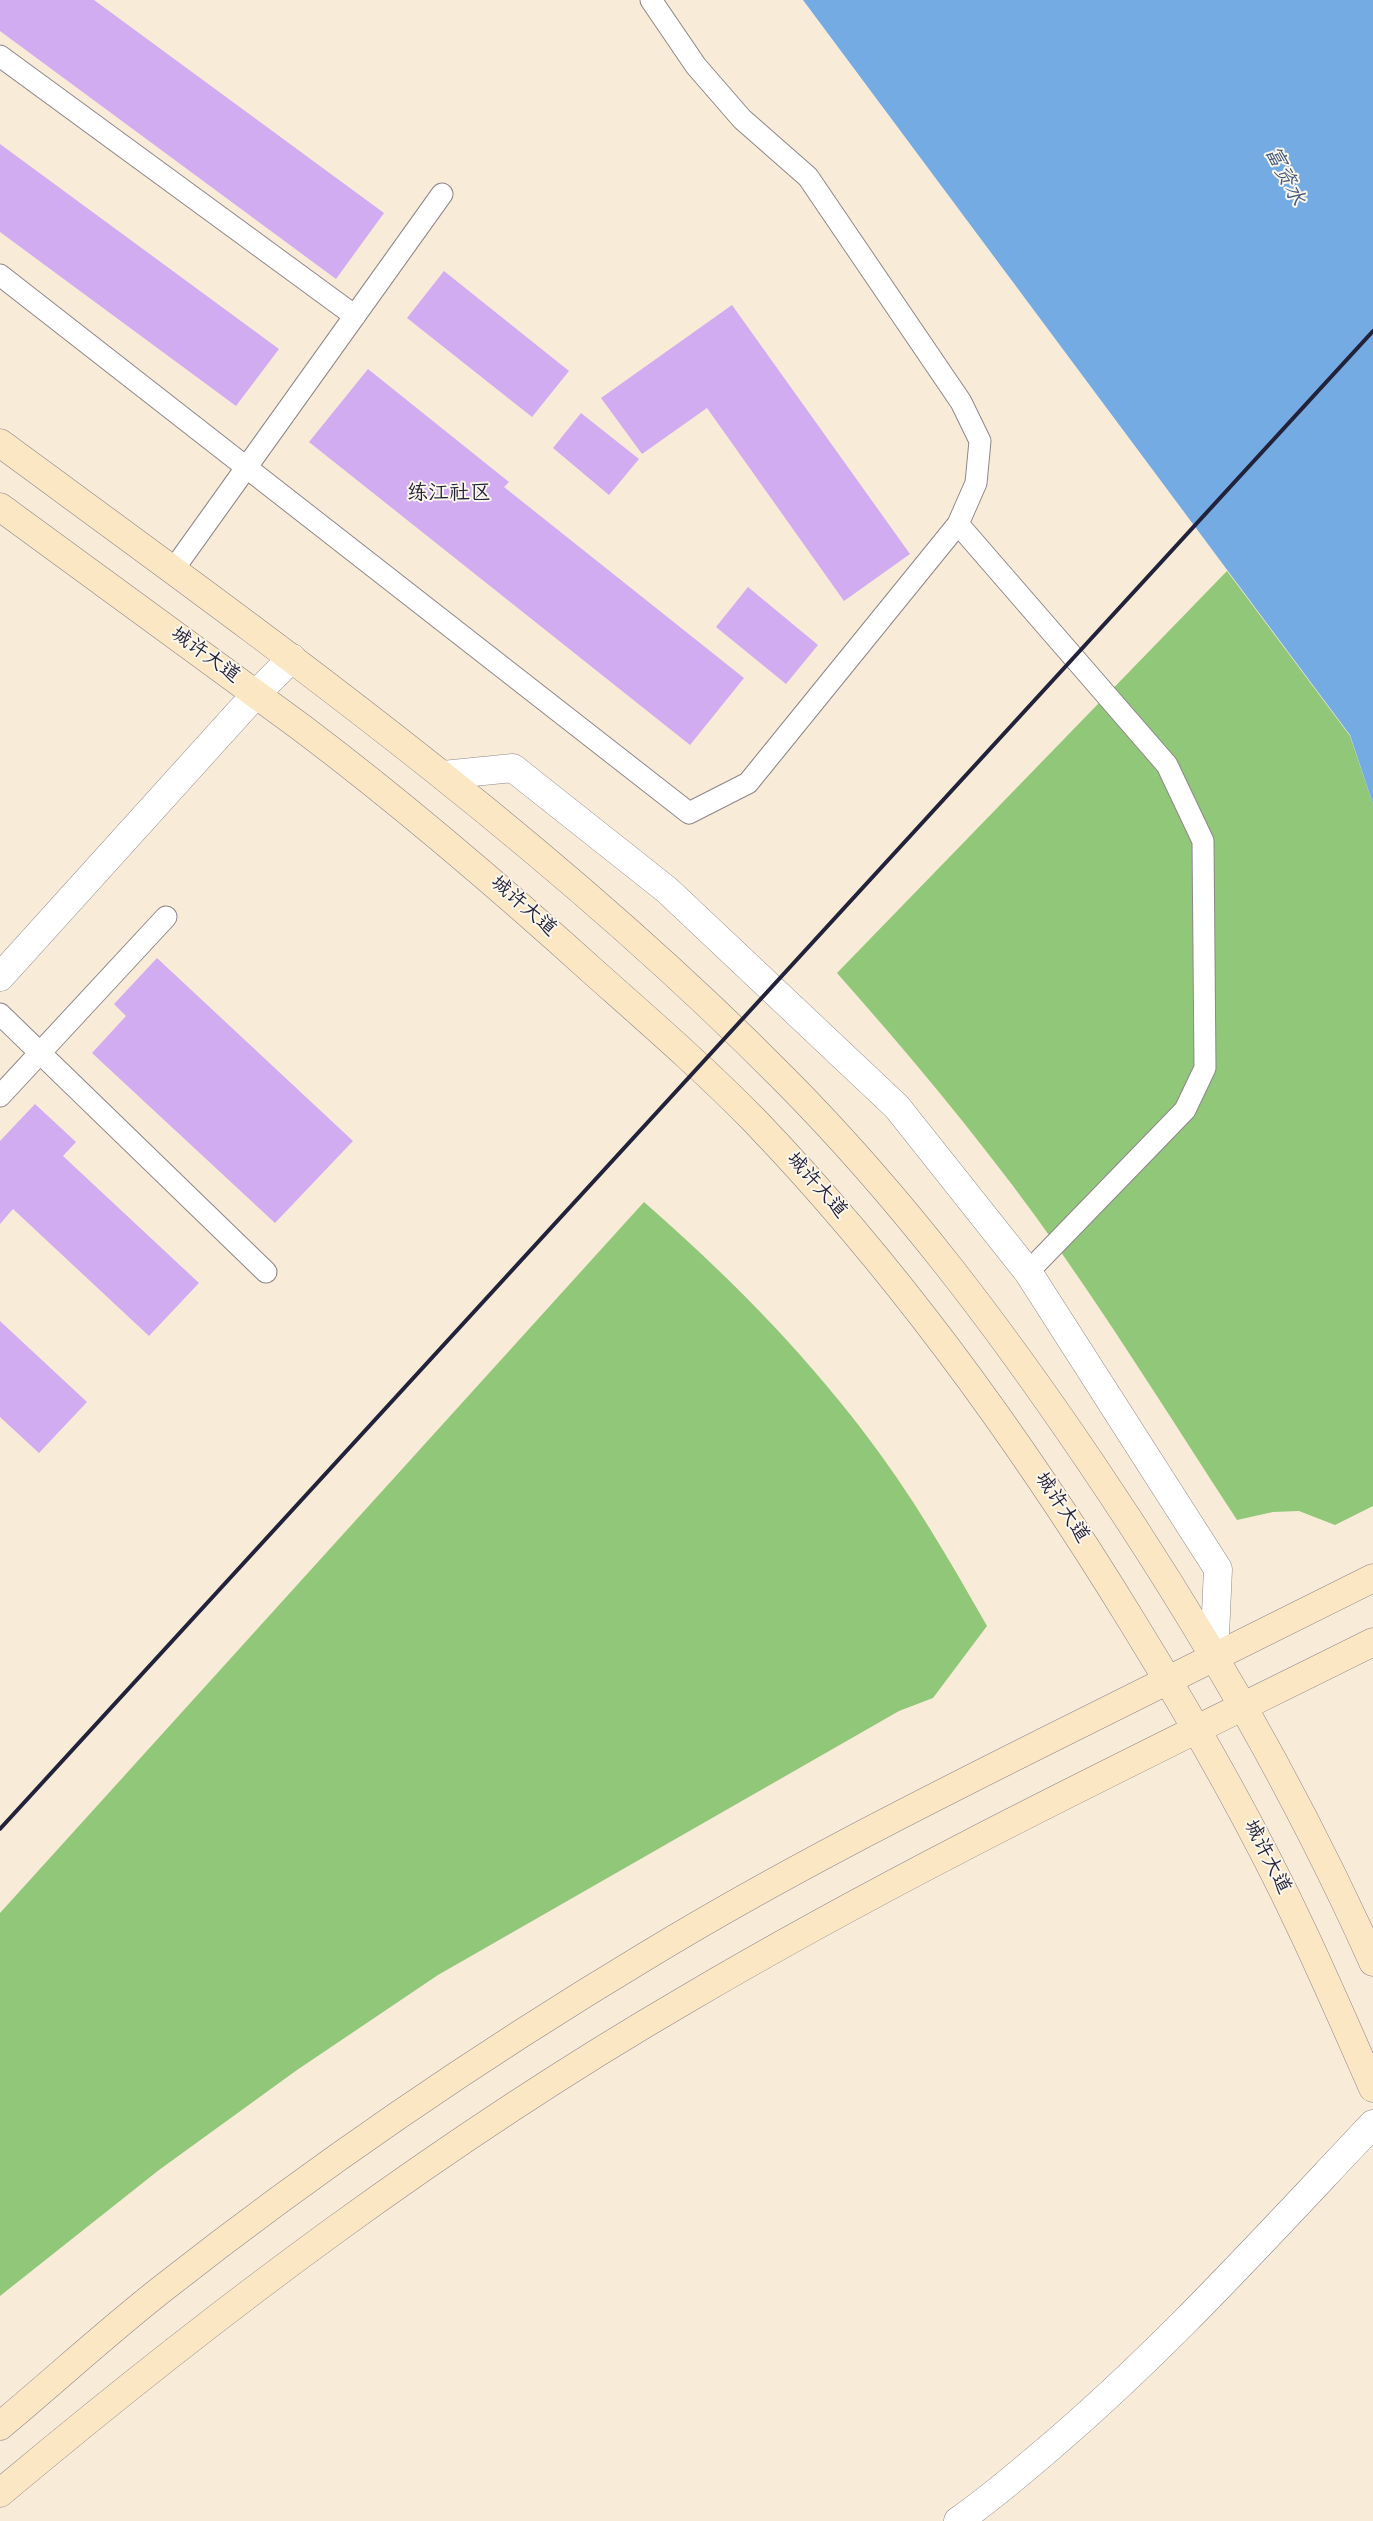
<!DOCTYPE html>
<html>
<head>
<meta charset="utf-8">
<style>
  body { margin:0 }
  canvas { display:block; background:#f8ebd8 }
</style>
</head>
<body>
<canvas width="1373" height="2521"></canvas>
<script>
const context = document.querySelector('canvas').getContext('2d');
context.lineJoin = 'round';
function fillPath(path, color) { context.fillStyle = color; context.fill(path, 'evenodd'); }
function stroke(path, color, width, dash) { context.strokeStyle = color; context.lineWidth = width; context.lineCap = dash ? 'butt' : 'round'; context.setLineDash(dash || []); context.stroke(path); }
function label(font, color, halo, rows, align = 'center') {
  context.font = font + ' Dekko,"LXGW WenKai TC",sans-serif'; context.lineWidth = 4; context.setLineDash([]); context.textBaseline = 'middle'; context.strokeStyle = halo; context.fillStyle = color; for (const [text, x, y, turn = 0] of rows) {
    context.save(); context.translate(x, y); context.rotate((+turn || 0) * Math.PI / 180); context.textAlign = isNaN(turn) ? turn : align; if (halo) context.strokeText(text, 0, 0); context.fillText(text, 0, 0); context.restore();
  }
}
const green = new Path2D(`
  M1227 571 1350 736 1373 804V1506L1335 1525 1299 1511 1273 1512 1237 1520C1171 1419 1107 1315 1036 1217 974 1132 907 1052 837 973Z
  M644 1202C724 1272 799 1347 863 1431 910 1492 949 1559 987 1626L933 1698 899 1711 438 1975 297 2070 159 2170 0 2296V1913Z`);
const water = new Path2D(`
  M803 0H1373V804L1350 735Z`);
const building = new Path2D(`
  M0 0H94L384 213 336 279 0 31Z
  M0 144 279 349 236 406 0 232Z
  M444 271 569 371 532 417 407 318Z
  M732 305 910 554 844 601 707 408 642 454 601 398Z
  M368 369 509 482 504 487 744 678 690 745 309 442Z
  M581 413 639 459 609 495 553 448Z
  M748 587 818 645 786 684 716 627Z
  M157 958 353 1141 275 1223 92 1053 126 1016 114 1004Z
  M35 1104 76 1142 63 1156 199 1283 149 1336 13 1209 0 1224V1141Z
  M0 1321 87 1402 39 1453 0 1417Z`);
const service = new Path2D(`
  M0 56 355 316
  M0 275 689 813 748 783 958 524 976 483 980 441 961 402 808 177 742 119 696 66 651 0
  M958 524 1167 765 1203 841 1205 1068 1185 1110 1028 1272
  M173 570 442 194
  M0 1014 266 1272
  M0 1096 166 917`);
const minor = new Path2D(`
  M443 775 513 768 667 890 897 1107 1028 1272 1218 1569 1214 1657
  M0 977 255 695 292 658
  M958 2521C987 2501 1014 2478 1041 2455 1161 2354 1265 2238 1373 2124`);
const secondary = new Path2D(`
  M0 443C272 643 547 839 785 1080 901 1197 999 1327 1091 1463 1198 1621 1295 1788 1373 1962
  M0 507C100 581 202 654 302 728 404 805 502 889 597 975 650 1022 704 1069 754 1120 900 1272 1023 1443 1133 1623 1194 1722 1253 1825 1303 1932 1327 1983 1350 2036 1373 2088
  M0 2426C54 2381 106 2333 162 2289 317 2167 481 2055 651 1953 783 1873 922 1803 1060 1734 1164 1682 1269 1630 1373 1578
  M0 2493C216 2312 443 2141 687 1999 909 1868 1142 1757 1373 1642`);
const rail = new Path2D(`
  M0 1829 1373 331`);
const streetNames = [
  ["城许大道",204,657,36],
  ["城许大道",522,908,41],
  ["城许大道",815,1187,48],
  ["城许大道",1060,1509,56],
  ["城许大道",1265,1858,63]
];
const waterNames = [
  ["富资水",1282,177,63]
];
const neighbourhoodNames = [
  ["练江社区",449,496]
];
fillPath(green, '#91c779');
fillPath(water, '#75abe3');
fillPath(building, '#d2acf1');
stroke(service, '#8d868a', 23);
stroke(minor, '#8d868a', 29);
stroke(secondary, '#8d868a', 29);
stroke(service, '#fff', 21);
stroke(minor, '#fff', 28);
stroke(secondary, '#fbe7c3', 28);
stroke(rail, '#22223b', 4);
label('20px', '#22223b', '#fbf7ec', streetNames);
label('italic 21px', '#43597e', '#fbf7ec', waterNames);
label('21px', '#22223b', '#fbf7ec', neighbourhoodNames);
</script>
</body>
</html>
